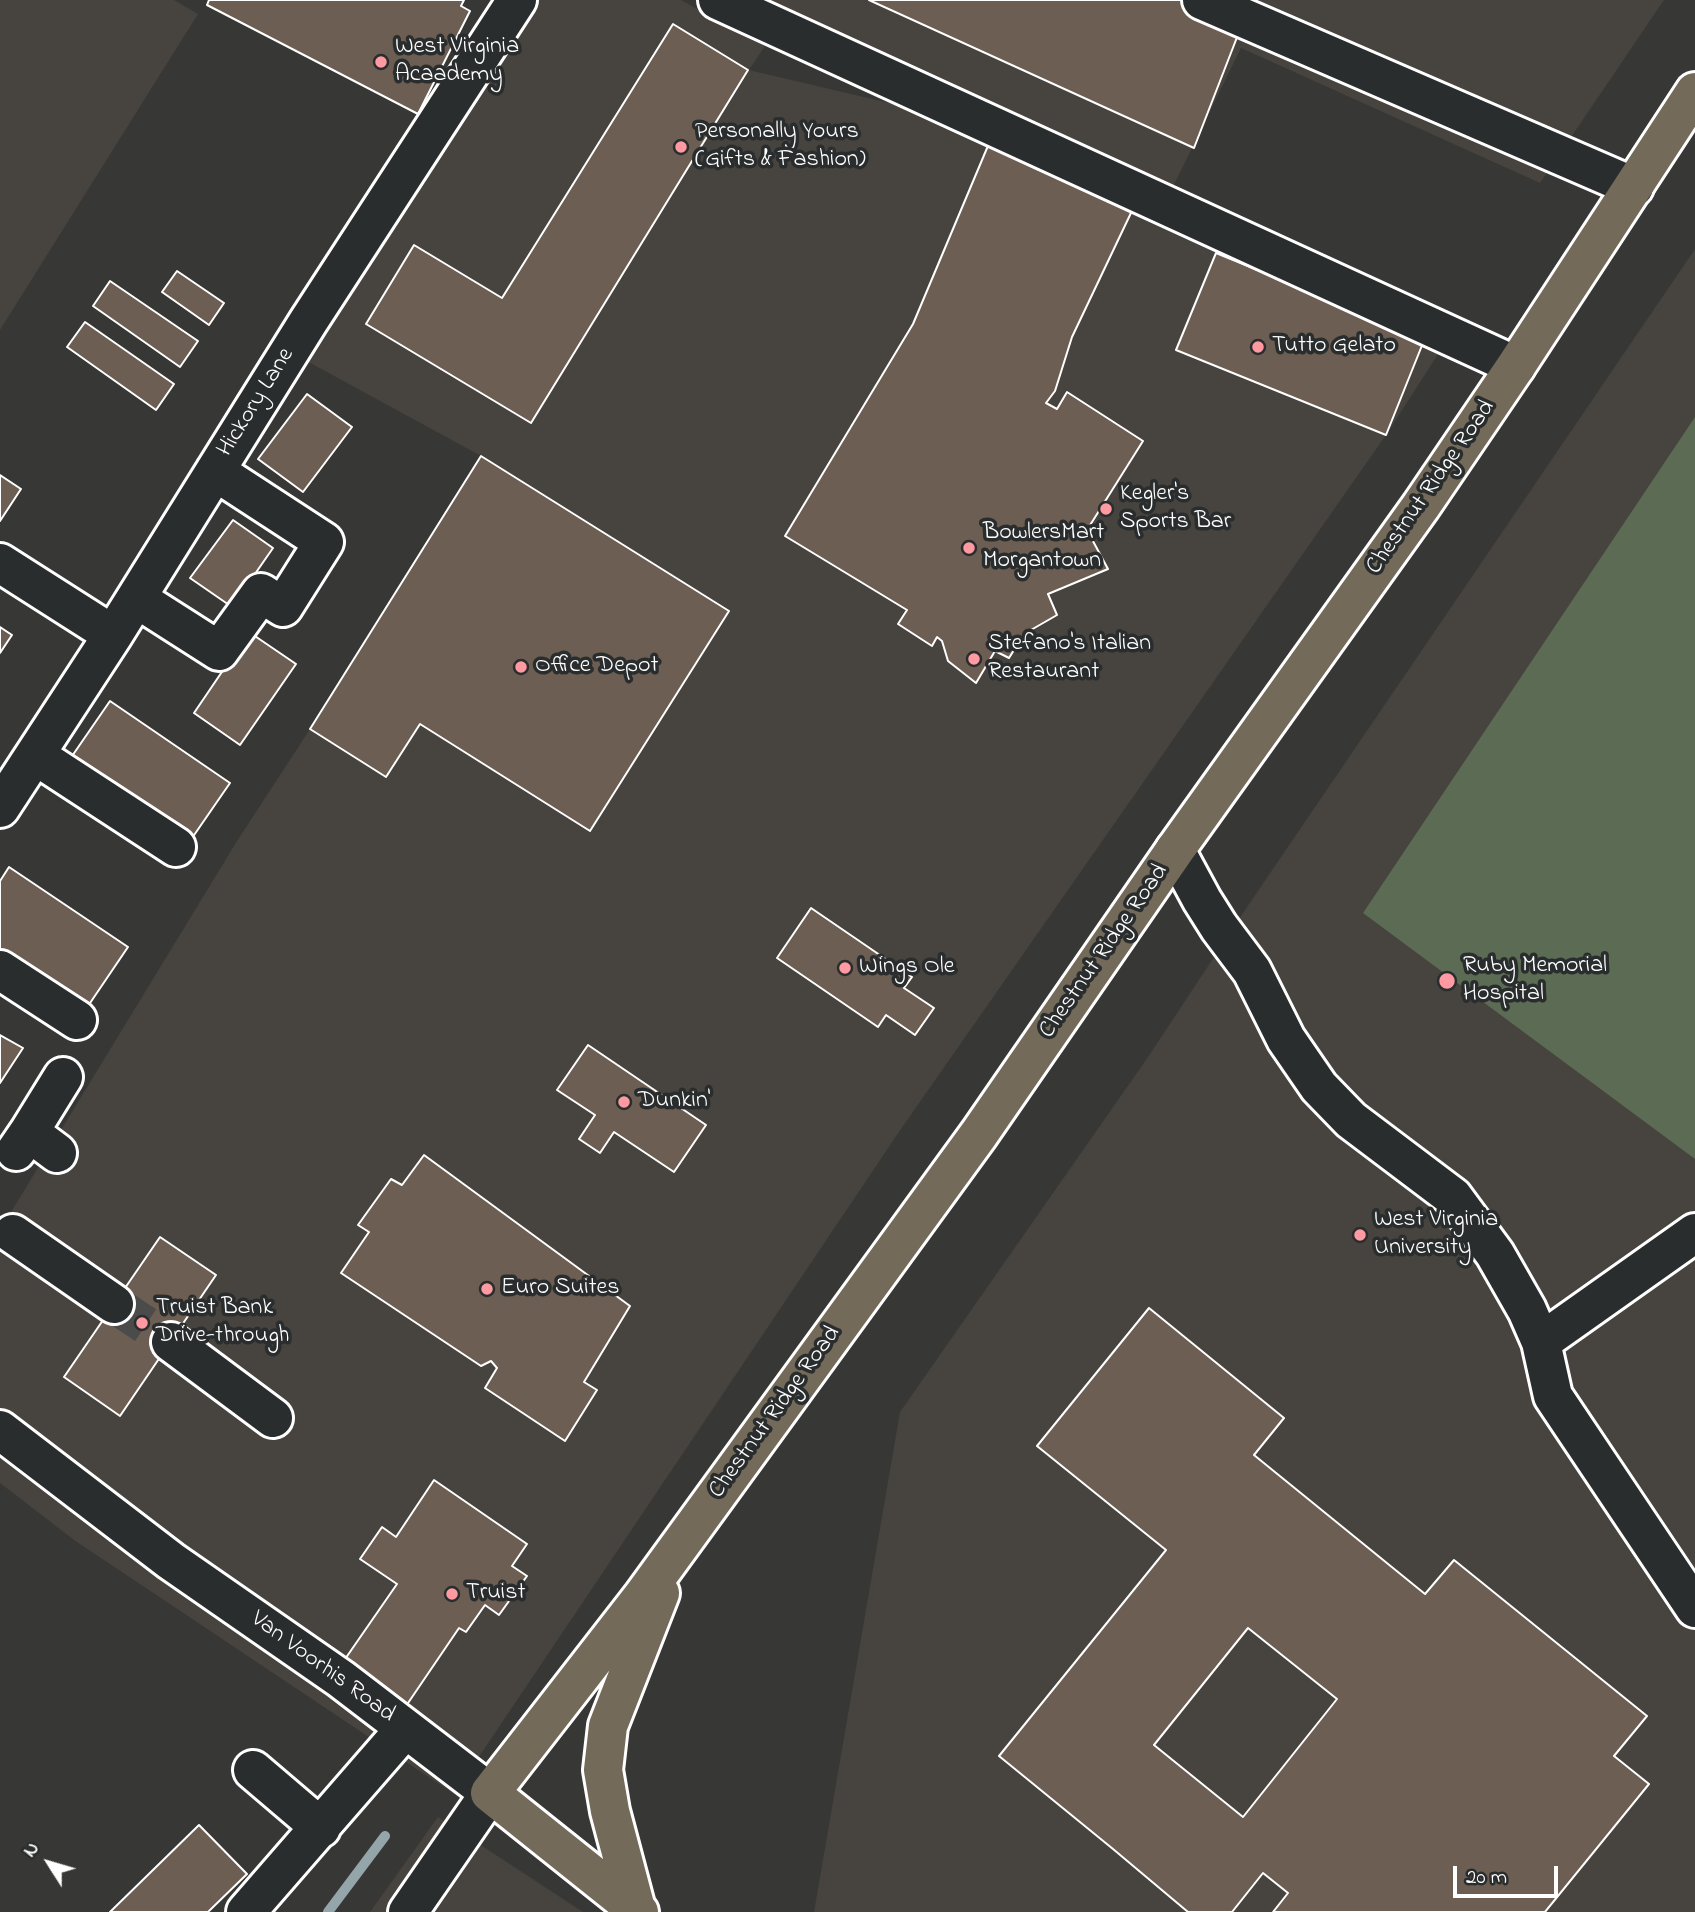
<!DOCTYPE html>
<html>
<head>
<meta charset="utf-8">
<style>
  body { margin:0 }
  #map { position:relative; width:1695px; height:1912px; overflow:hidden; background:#373735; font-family:"Indie Flower",sans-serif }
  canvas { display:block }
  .north { position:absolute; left:14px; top:1828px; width:70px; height:70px; -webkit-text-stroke:5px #2a2d2e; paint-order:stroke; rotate:307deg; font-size:19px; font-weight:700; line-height:28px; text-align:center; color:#fff }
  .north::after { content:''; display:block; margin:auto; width:24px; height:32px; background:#fff; clip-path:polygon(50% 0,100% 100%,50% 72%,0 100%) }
  .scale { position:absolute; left:1453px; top:1866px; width:105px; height:32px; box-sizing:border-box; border:4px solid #fff; border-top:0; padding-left:9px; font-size:21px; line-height:24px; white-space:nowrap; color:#fff; -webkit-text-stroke:5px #2a2d2e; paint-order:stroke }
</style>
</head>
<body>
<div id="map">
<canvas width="1695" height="1912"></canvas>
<div class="north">N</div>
<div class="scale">20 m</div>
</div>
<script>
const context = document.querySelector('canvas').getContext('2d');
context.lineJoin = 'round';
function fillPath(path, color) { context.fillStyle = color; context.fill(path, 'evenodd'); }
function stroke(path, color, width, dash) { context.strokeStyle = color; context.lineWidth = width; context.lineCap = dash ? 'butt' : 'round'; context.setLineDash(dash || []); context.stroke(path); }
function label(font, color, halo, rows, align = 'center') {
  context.font = font + ' "Indie Flower",sans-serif'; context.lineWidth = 7; context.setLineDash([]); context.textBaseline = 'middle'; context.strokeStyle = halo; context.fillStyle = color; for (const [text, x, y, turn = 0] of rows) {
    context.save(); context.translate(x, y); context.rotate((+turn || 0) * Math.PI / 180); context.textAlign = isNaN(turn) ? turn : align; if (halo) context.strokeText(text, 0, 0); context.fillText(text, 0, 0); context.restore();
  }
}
const built = new Path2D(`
  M0 0H174L198 14 0 330Z
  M534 0H681L765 46 749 70 898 105 990 141 1444 345 1386 435 901 1129 454 1794 74 1540 0 1483V1230L237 841 310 729 481 456 303 359Z
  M729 0H1664L1540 183 1241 48 1167 199Z
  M1695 249V1912H814L900 1412 1148 1057 1249 904Z
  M438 1817 583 1912H370Z`);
const green = new Path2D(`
  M1695 417V1159L1363 913Z`);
const stream = new Path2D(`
  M328 1912 385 1836`);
const building = new Path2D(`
  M209 0H464L461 6 470 11 418 114 207 5Z
  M869 0H1184L1241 27 1194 148Z
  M673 24 748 70 531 423 366 324 414 245 502 298Z
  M990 141 1140 194 1072 337 1055 391 1046 403 1057 409 1067 392 1143 441 1087 530 1108 569 1048 594 1057 615 1024 634 1009 658 995 651 976 683 948 661 942 641 937 637 932 646 898 624 907 610 785 536 913 324Z
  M1216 253 1425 338 1386 435 1176 350Z
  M177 271 224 303 209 325 162 292Z
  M110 281 198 341 180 367 93 306Z
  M85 322 174 384 156 410 67 347Z
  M307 394 352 427 303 492 258 459Z
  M481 456 729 611 590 831 420 724 386 777 310 729Z
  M0 475 21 489 0 521Z
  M233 520 273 548 232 607 190 578Z
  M0 627 12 635 0 653Z
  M249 632 296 664 240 745 194 713Z
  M110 701 230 783 190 841 70 759Z
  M9 867 128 947 86 1009 0 951V881Z
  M811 908 912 977 904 988 934 1008 915 1035 886 1015 878 1027 777 958Z
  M0 1035 23 1048 0 1083Z
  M588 1045 706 1125 674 1172 614 1132 600 1153 579 1139 595 1115 557 1090Z
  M424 1155 630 1306 584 1382 597 1390 565 1441 485 1388 497 1368 491 1361 481 1366 341 1273 369 1232 358 1225 391 1179 402 1185Z
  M160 1237 216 1275 120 1416 64 1377Z
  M1149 1308 1284 1418 1254 1455 1425 1594 1454 1560 1647 1716 1614 1756 1649 1784 1545 1912H1273L1288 1893 1263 1873 1232 1912H1188L1113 1849 999 1756 1166 1550 1037 1446ZM1248 1628 1337 1699 1243 1817 1154 1745Z
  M434 1480 527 1544 512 1566 527 1576 499 1615 485 1605 466 1632 459 1628 406 1706 343 1662 397 1584 360 1559 382 1527 396 1537Z
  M199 1825 247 1874 208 1912H110Z`);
const minorTunnel = new Path2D(`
  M114 1304 171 1342`);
const minor = new Path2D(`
  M718 0 1516 366
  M1202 0 1634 187
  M0 563 113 635
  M136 598 219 651 261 593 283 607 324 542 215 471
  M35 755 176 847
  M0 808 113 635 308 322 517 0
  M1175 850 1202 900 1219 927 1252 971 1286 1039 1319 1087 1351 1120 1453 1197 1495 1254 1527 1310 1541 1342
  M0 970 77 1020
  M29 1132 63 1077
  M16 1151 29 1132 57 1153
  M1695 1233 1541 1342 1553 1396 1695 1608
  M13 1234 114 1304
  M171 1342 273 1418
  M0 1430 171 1561 341 1679 490 1793 408 1912
  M253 1770 321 1828
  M246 1912 405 1729`);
const major = new Path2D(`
  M636 1909 610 1811 603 1770 608 1726 660 1593
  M639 1912 490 1793 643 1596 979 1134 1175 850 1421 506 1516 366 1695 92`);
const markers = [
  [381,62,7,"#ff9aa2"],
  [681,147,7,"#ff9aa2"],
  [1258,347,7,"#ff9aa2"],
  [1106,509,7,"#ff9aa2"],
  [969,548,7,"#ff9aa2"],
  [974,659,7,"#ff9aa2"],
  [521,667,7,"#ff9aa2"],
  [845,968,7,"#ff9aa2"],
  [1447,981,9,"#ff9aa2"],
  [624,1102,7,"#ff9aa2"],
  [1360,1235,7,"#ff9aa2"],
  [487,1289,7,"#ff9aa2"],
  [142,1323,7,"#ff9aa2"],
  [452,1594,7,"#ff9aa2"]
];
const poiNames = [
  ["West Virginia",395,48],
  ["Acaademy",395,76],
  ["Personally Yours",695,133],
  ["(Gifts & Fashion)",695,161],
  ["Tutto Gelato",1272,347],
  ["Kegler's",1120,495],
  ["Sports Bar",1120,523],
  ["BowlersMart",983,534],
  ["Morgantown",983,562],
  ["Stefano's Italian",988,645],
  ["Restaurant",988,673],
  ["Office Depot",535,667],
  ["Ruby Memorial",1463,967],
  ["Hospital",1463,995],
  ["Wings Ole",859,968],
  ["Dunkin'",638,1102],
  ["West Virginia",1374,1221],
  ["University",1374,1249],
  ["Euro Suites",501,1289],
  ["Truist Bank",156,1309],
  ["Drive-through",156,1337],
  ["Truist",466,1594]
];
const streetNames = [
  ["Hickory Lane",257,403,-58],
  ["Chestnut Ridge Road",1432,488,-55],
  ["Chestnut Ridge Road",1105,952,-55],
  ["Chestnut Ridge Road",776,1413,-54],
  ["Van Voorhis Road",322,1668,36]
];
fillPath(built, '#47433e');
fillPath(green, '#5c6b53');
stroke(stream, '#94a6aa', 10);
fillPath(building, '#6c5e52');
stroke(building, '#fff', 2);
stroke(minorTunnel, '#4b4b49', 38, [38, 19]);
stroke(minor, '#fff', 44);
stroke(major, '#fff', 44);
stroke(minor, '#2a2d2e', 38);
stroke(major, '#746a5a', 38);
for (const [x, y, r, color] of markers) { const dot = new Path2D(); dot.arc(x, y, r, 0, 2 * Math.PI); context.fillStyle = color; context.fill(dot); stroke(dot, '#2a2d2e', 2.5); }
label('24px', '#fff', '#2a2d2e', poiNames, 'left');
label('24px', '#fff', '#2a2d2e', streetNames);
</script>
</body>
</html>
